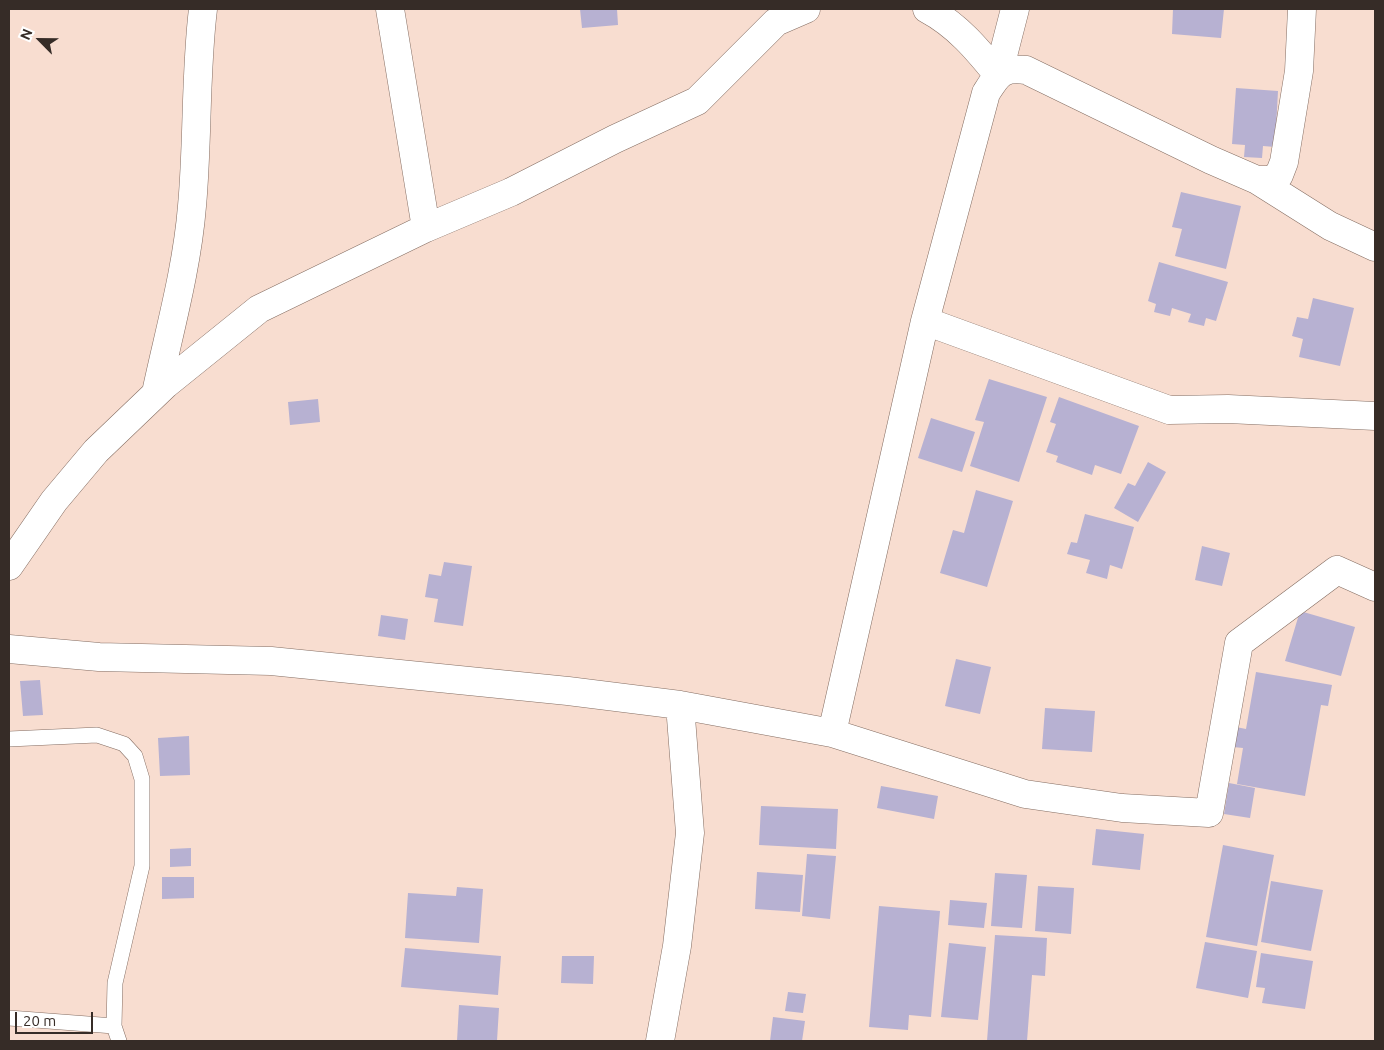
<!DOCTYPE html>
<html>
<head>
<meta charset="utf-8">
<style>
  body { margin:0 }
  #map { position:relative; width:1384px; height:1050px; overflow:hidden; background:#f8ddd0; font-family:Ubuntu,sans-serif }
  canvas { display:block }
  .frame { position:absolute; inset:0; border:10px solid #362c27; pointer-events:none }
  .north { position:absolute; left:15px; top:15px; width:50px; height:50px; -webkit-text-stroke:4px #fff; paint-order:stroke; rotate:293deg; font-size:14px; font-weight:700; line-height:20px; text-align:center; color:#362c27 }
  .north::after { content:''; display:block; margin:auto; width:18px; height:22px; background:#362c27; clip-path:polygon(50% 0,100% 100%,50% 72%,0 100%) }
  .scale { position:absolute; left:15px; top:1012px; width:78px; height:22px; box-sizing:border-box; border:2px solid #362c27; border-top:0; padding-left:6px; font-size:15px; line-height:18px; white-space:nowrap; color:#362c27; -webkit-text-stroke:4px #fff; paint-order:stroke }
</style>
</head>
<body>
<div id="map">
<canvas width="1384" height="1050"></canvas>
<div class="frame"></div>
<div class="north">N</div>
<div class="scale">20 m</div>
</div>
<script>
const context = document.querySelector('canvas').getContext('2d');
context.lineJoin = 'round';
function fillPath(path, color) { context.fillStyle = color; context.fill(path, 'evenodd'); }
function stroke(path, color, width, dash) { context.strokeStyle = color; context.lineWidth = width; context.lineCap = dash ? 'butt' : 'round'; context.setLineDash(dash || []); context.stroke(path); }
const building = new Path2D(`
  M580 9H617L618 25 582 28Z
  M1173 9H1224L1221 38 1172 34Z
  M1236 88 1278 91 1275 147 1263 146 1262 158 1244 157 1245 145 1232 144Z
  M1181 192 1241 206 1226 269 1175 256 1182 229 1172 227Z
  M1159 262 1228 282 1216 321 1206 318 1204 326 1188 322 1191 314 1172 308 1170 316 1154 312 1156 304 1148 301Z
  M1313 298 1354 308 1340 366 1299 357 1303 339 1292 336 1297 317 1308 319Z
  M989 379 1047 397 1019 482 970 466 984 422 975 420Z
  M1059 397 1139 426 1121 474 1095 465 1092 475 1056 462 1058 456 1046 452 1056 424 1050 422Z
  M318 399 320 422 290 425 288 402Z
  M931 418 975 432 962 472 918 458Z
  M1148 462 1166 472 1138 522 1114 508 1128 483 1135 486Z
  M976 490 1013 501 987 587 940 573 953 530 964 533Z
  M1085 514 1134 527 1122 569 1110 565 1107 579 1086 573 1090 560 1067 554 1071 542 1077 543Z
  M1202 546 1230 553 1222 586 1195 580Z
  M444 562 472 566 463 626 434 622 438 599 425 597 429 574 441 576Z
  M1300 611 1355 627 1341 676 1285 661Z
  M381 615 408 619 405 640 378 636Z
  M956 659 991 667 980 714 945 706Z
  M1256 672 1332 685 1328 706 1321 705 1305 796 1237 784 1243 748 1233 747 1236 727 1246 729Z
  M40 680 43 715 23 716 20 681Z
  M1045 708 1095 711 1092 752 1042 749Z
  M189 736 190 775 160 776 158 738Z
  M1229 783 1255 788 1250 818 1224 814Z
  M881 786 938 796 934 819 877 808Z
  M761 806 838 809 836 849 759 845Z
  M1096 829 1144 834 1140 870 1092 865Z
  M1223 845 1274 855 1257 946 1206 937Z
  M191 848V866L170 867V849Z
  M807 854 836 856 830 919 802 916Z
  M757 872 803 875 800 912 755 909Z
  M995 873 1027 875 1022 928 991 926Z
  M162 877H194V898L162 899Z
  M1271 881 1323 890 1311 951 1261 942Z
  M1038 886 1074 888 1071 934 1035 931Z
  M457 887 483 889 479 943 405 938 408 893 456 896Z
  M950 900 987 903 984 928 948 925Z
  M879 906 940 911 931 1017 909 1015 908 1030 869 1027Z
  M995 935 1047 938 1045 976 1032 975 1027 1041H987Z
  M1205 942 1257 951 1248 998 1196 988Z
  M949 943 986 947 978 1020 941 1017Z
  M405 948 501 956 498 995 401 987Z
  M1261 953 1313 961 1305 1009 1262 1003 1265 988 1256 987Z
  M562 956H594L593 984 561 983Z
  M788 992 806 994 803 1013 785 1011Z
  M459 1005 499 1008 497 1041H457Z
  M773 1017 805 1021 802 1041H770Z`);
const service = new Path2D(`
  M9 739 97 735 124 744 135 756 142 779V866L115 983 114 1026 119 1041
  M9 1018 114 1026`);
const minor = new Path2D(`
  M390 9 426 228
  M927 9C957 25 977 49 998 75
  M998 75 1015 9
  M1257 180 1330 226 1375 247
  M925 321 1169 410 1228 409 1375 416
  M156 393C169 332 187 269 192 206 198 141 195 75 203 9
  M9 566 54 501 96 451 166 384 259 309 426 228 511 192 615 139 697 101 776 22 806 9
  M9 649 99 657 271 661 568 691 680 705 832 733 1025 794 1122 808 1209 813 1239 643 1337 570 1375 587
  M832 733 925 321 986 93C998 74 1002 67 1026 70L1211 160 1257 180H1270L1279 175 1284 162 1299 71 1302 9
  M660 1041 677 946 690 833 680 705`);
fillPath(building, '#b7b1d2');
stroke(service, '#846d62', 16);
stroke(minor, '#846d62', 29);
stroke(service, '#fff', 15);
stroke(minor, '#fff', 28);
</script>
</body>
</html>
